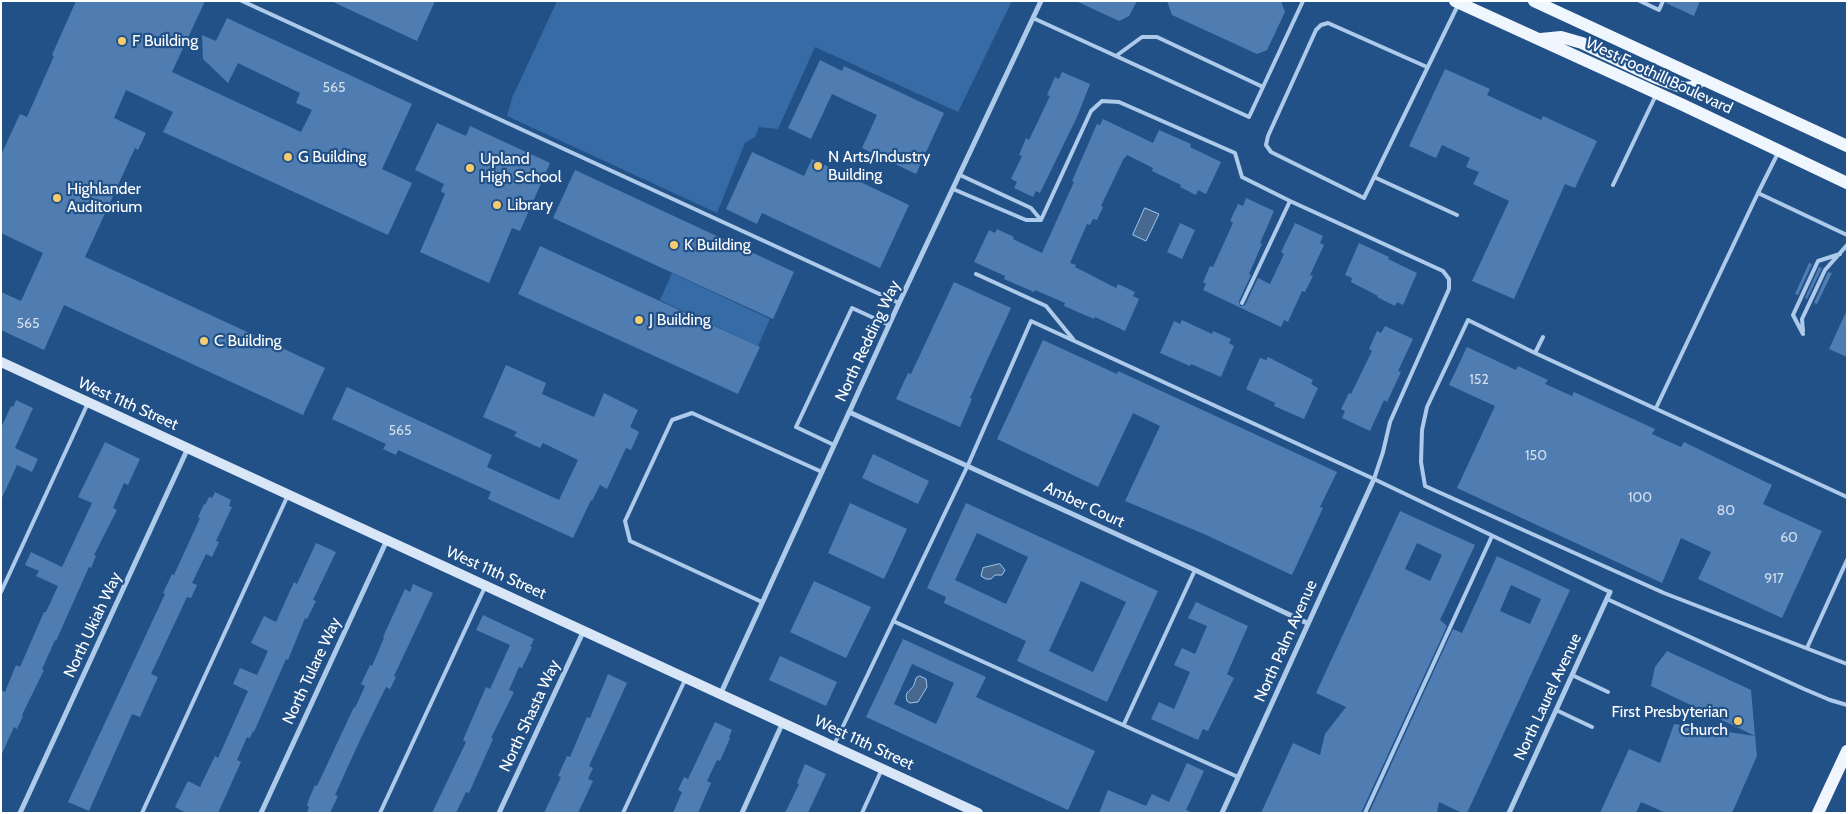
<!DOCTYPE html>
<html>
<head>
<meta charset="utf-8">
<style>
  body { margin:0 }
  #map { position:relative; width:1848px; height:814px; overflow:hidden; background:#225188; font-family:Cabin,sans-serif }
  canvas { display:block }
  .frame { position:absolute; inset:0; border:2px solid #fff; pointer-events:none }
</style>
</head>
<body>
<div id="map">
<canvas width="1848" height="814"></canvas>
<div class="frame"></div>
</div>
<script>
const context = document.querySelector('canvas').getContext('2d');
context.lineJoin = 'round';
function fillPath(path, color) { context.fillStyle = color; context.fill(path, 'evenodd'); }
function stroke(path, color, width, dash) { context.strokeStyle = color; context.lineWidth = width; context.lineCap = dash ? 'butt' : 'round'; context.setLineDash(dash || []); context.stroke(path); }
function label(font, color, halo, rows, align = 'center') {
  context.font = font + ' Cabin,sans-serif'; context.lineWidth = 4.5; context.setLineDash([]); context.textBaseline = 'middle'; context.strokeStyle = halo; context.fillStyle = color; for (const [text, x, y, turn = 0] of rows) {
    context.save(); context.translate(x, y); context.rotate((+turn || 0) * Math.PI / 180); context.textAlign = isNaN(turn) ? turn : align; if (halo) context.strokeText(text, 0, 0); context.fillText(text, 0, 0); context.restore();
  }
}
const green = new Path2D(`
  M557 1H1012L958 112 815 47 778 129 759 127 755 137 745 143 717 213 507 116 512 98Z
  M672 273 770 319 758 346 660 300Z`);
const water = new Path2D(`
  M1145 208 1159 214 1146 241 1133 235Z
  M1000 564 1005 570 1002 575H995L991 579H986L981 576 983 568Z
  M920 676 926 679 927 687 918 702 910 703 907 701C904 691 910 692 914 685 915 683 915 680 916 678Z`);
const building = new Path2D(`
  M76 1H205L172 72 301 132 312 110 296 103 300 93 238 63 228 83 203 59 202 35 216 41 227 18 412 104 382 169 412 183 388 235 163 132 173 112 126 90 114 118 146 133 138 150 135 148 85 257 325 368 303 415 64 305 44 350 1 330V292L21 301 43 253 1 233V155L20 114 27 117 54 56 52 55Z
  M331 1H435L417 41Z
  M1076 1H1137L1129 16 1119 21Z
  M1167 1H1281L1285 12 1267 50 1257 54 1172 15Z
  M1667 1H1700L1694 16 1666 3Z
  M820 60 842 71 844 66 944 113 916 174 862 148 877 115 832 94 811 139 788 128Z
  M1445 69 1490 89 1487 95 1541 120 1543 116 1597 141 1575 188 1565 184 1514 299 1472 281 1509 201 1473 184 1479 172 1466 167 1470 158 1442 145 1436 158 1409 146Z
  M1062 72 1090 84 1077 117 1040 193 1036 191 1033 197 1014 188 1017 182 1011 179 1022 156 1019 155 1026 138 1029 140 1050 96 1047 95 1055 77 1059 79Z
  M1103 119 1153 143 1159 130 1191 144 1190 147 1221 162 1206 194 1198 190 1196 195 1180 187 1181 185 1152 171 1153 168 1127 155 1125 158H1124L1101 206 1103 207 1097 220 1093 219 1090 225 1087 224 1070 263 1076 265 1075 267 1116 288 1118 284 1135 292 1133 296 1139 299 1125 331 1095 317 1094 319 1064 306 1065 303 1035 290 1034 292 1004 279 1005 276 974 262 989 230 995 233 997 229 1014 237 1013 239 1042 253 1074 182 1072 181 1097 124 1100 125Z
  M437 123 466 136 470 126 550 163 520 231 512 228 489 283 420 252 445 194 441 191 444 184 415 170Z
  M752 152 804 176 812 159 909 205 880 268 762 213 757 224 726 209Z
  M575 170 794 272 773 319 553 218Z
  M1246 198 1274 211 1260 243 1262 244 1249 274 1251 275 1239 301 1240 306 1245 305 1258 278 1270 284 1284 254 1281 252 1295 223 1323 236 1320 243 1324 245 1310 275 1313 276 1305 292 1302 291 1288 322 1284 320 1281 327 1203 290 1206 284 1203 282 1210 266 1213 267 1233 223 1230 221 1238 204 1243 206Z
  M1180 223 1195 230 1182 259 1167 252Z
  M1359 243 1389 257 1388 259 1417 273 1403 305 1397 302 1395 306 1377 297 1378 296 1351 282 1352 278 1345 275Z
  M540 246 760 347 738 394 518 294Z
  M1809 263 1812 264 1798 295 1795 294Z
  M1819 267 1822 268 1807 299 1805 298Z
  M1828 272 1832 273 1817 304 1814 303Z
  M954 282 1011 308 970 398 972 399 960 427 896 399 908 373 911 374Z
  M1847 310V357L1829 349Z
  M1182 320 1212 334 1213 331 1231 339 1229 343 1234 346 1221 377 1191 364 1190 366 1160 353 1174 321 1180 324Z
  M1385 326 1413 339 1398 371 1401 372 1387 402 1384 400 1370 431 1342 418 1345 411 1341 409 1349 393 1351 394 1372 351 1369 349 1377 331 1381 333Z
  M1043 340 1117 374 1118 371 1337 472 1320 507 1323 508 1292 575 1204 534 1125 501 1160 426 1133 413 1098 487 997 439Z
  M1467 347 1516 370 1518 366 1548 380 1545 384 1572 396 1574 392 1655 429 1652 434 1681 447 1684 442 1772 485 1763 504 1822 531 1782 618 1698 579 1711 552 1681 538 1662 583 1457 488 1495 406 1449 385Z
  M1268 357 1313 380 1311 384 1318 388 1304 419 1274 406 1275 403 1246 389 1260 358 1266 360Z
  M506 365 546 383 542 394 594 417 604 393 638 410 630 427 639 432 631 450 626 448 607 489 600 485 592 501 591 500 573 538 488 499 491 492 398 450 396 455 383 449 386 444 332 419 347 387 492 455 487 467 559 500 578 460 543 443 540 448 514 436 517 432 483 417Z
  M16 400 33 408 15 448 38 459 32 472 17 465 1 500V428L11 406 13 407Z
  M105 442 140 459 128 485 124 483 113 508 117 510 94 555 96 556 91 568 89 567 56 641 55 640 42 669 44 670 22 715 23 716 17 729 14 727 1 756V690L5 692 16 665 20 667 44 612H46L58 586 36 576 39 571 25 565 31 552 62 567 92 503 78 497Z
  M873 454 929 481 918 504 862 478Z
  M215 492 231 500 229 506 232 507 216 541 219 542 212 557 206 554 192 583 197 585 191 598 187 597 151 674 158 677 140 717 132 714 89 811 68 802 165 594 163 593 172 574 174 575 200 518 198 517 204 504 205 505 209 497 212 498Z
  M850 503 907 529 884 579 828 553Z
  M966 503 1158 591 1107 702 1017 661 1026 641 944 603 946 597 927 588ZM977 533 1028 557 1006 604 955 580ZM1081 581 1126 602 1093 672 1049 651Z
  M1400 511 1475 545 1440 620 1447 626 1361 813H1261L1293 743 1320 755 1325 734 1346 707 1316 693ZM1417 543 1442 555 1430 581 1405 569Z
  M316 543 336 552 313 600 316 601 307 619 305 618 288 660 286 659 254 732 253 731 250 738 247 737 237 760 241 762 218 813H186L175 807 188 781 200 787 215 756 218 758 248 691 233 684 240 668 257 675 268 651 251 643 264 616 276 622 294 582 297 584Z
  M1497 556 1570 590 1467 813H1462L1439 802 1437 813H1369L1453 629 1462 633ZM1511 585 1541 599 1530 624 1500 611Z
  M814 581 871 607 846 658 790 632Z
  M413 584 433 593 394 676 396 677 390 689 386 687 360 740 335 795 338 796 330 813H307L309 807 307 806 309 799 315 785 317 786 354 707 355 708 365 686 361 684 370 665 372 666 384 638 383 637 405 589 410 592Z
  M1196 602 1248 626 1227 674 1234 678 1208 731 1203 729 1198 740 1151 719 1159 702 1174 709 1190 672 1174 665 1182 648 1195 654 1207 626 1188 618Z
  M483 615 534 639 530 647H532L522 668 519 667 509 690 514 692 491 738 493 739 469 793 466 792 456 813H432L466 742 463 740 486 687 490 689 510 645 476 630Z
  M903 639 986 677 976 697 1095 751 1068 810 866 717ZM912 664 954 683 936 724 894 704Z
  M1667 651 1751 690 1755 736 1651 686 1655 667Z
  M780 656 837 682 826 706 769 680Z
  M608 674 627 683 589 766 593 768 588 779 593 781 578 813H544L561 777 558 776 567 756 570 757 587 717 590 718Z
  M715 722 732 730 729 737 730 738 720 761 717 760 707 781 711 783 698 813H673L682 792 678 790 684 777 688 779Z
  M1674 724 1755 736 1757 756 1732 813H1666L1641 802 1636 813H1600L1629 749 1660 763Z
  M1187 763 1204 771 1186 810 1193 813H1099L1108 790 1146 806 1152 794 1169 802Z
  M805 764 826 774 808 813H785L799 784 797 783Z`);
const lane = new Path2D(`
  M242 1 899 303
  M1640 1 1659 10 1663 1
  M1033 18 1249 117 1303 1
  M1116 56 1142 37H1157L1263 87
  M1427 67 1328 23 1321 25 1316 30 1268 136 1266 145 1271 152 1364 198 1458 5
  M1778 153 1758 193 1847 235
  M1374 177 1457 215
  M1613 185 1656 95
  M953 189 1026 220H1041L1031 208 960 175
  M1041 220 1091 111 1102 101 1119 102 1235 153 1242 177 1290 201 1443 271 1449 279V289L1390 422 1383 452 1374 479
  M976 274 1046 306 1073 339
  M1242 303 1290 201
  M1803 331 1802 319 1825 270 1847 245
  M1803 334 1793 315 1818 261 1840 254
  M1543 337 1535 353 1847 497
  M1535 353 1468 320 1427 407 1422 430 1421 462 1425 486 1664 593 1847 664
  M1656 408 1758 193
  M834 445 796 427 852 308 889 325
  M1 592 88 403
  M1607 599 1804 689 1830 700 1847 705
  M762 602 630 541 625 521 672 420 692 413 822 472
  M893 621 1238 777
  M1807 648 1847 560
  M1572 675 1608 692
  M1556 710 1592 727
  M1124 724 1195 570
  M834 745 968 465 1031 321 1374 479 1610 592
  M142 813 288 495
  M380 813 485 587
  M623 813 685 680
  M862 813 882 769
  M1365 813 1492 536`);
const street = new Path2D(`
  M849 412 1195 570 1307 623
  M721 693 899 303 1041 1
  M20 813 188 448
  M261 813 387 540
  M499 813 584 630
  M742 813 783 722
  M1222 813 1374 479
  M1509 813 1610 592`);
const secondary = new Path2D(`
  M1 362 978 813`);
const primary = new Path2D(`
  M1455 1 1683 105 1847 183
  M1534 1 1847 146
  M1541 39 1561 37 1582 43 1654 77 1684 88 1693 87 1703 79
  M1818 813 1847 751`);
const markers = [
  [122,41,5,"#f6cc6e"],
  [288,157,5,"#f6cc6e"],
  [818,166,5,"#f6cc6e"],
  [470,168,5,"#f6cc6e"],
  [57,198,5,"#f6cc6e"],
  [497,205,5,"#f6cc6e"],
  [674,245,5,"#f6cc6e"],
  [639,320,5,"#f6cc6e"],
  [204,341,5,"#f6cc6e"],
  [1738,721,5,"#f6cc6e"]
];
const numberNames = [
  ["565",334,88],
  ["565",28,324],
  ["152",1479,380],
  ["565",400,431],
  ["150",1536,456],
  ["100",1640,498],
  ["80",1726,511],
  ["60",1789,538],
  ["917",1774,579]
];
const poiNames = [
  ["F Building",132,41],
  ["G Building",298,157],
  ["N Arts/Industry",828,157],
  ["Building",828,175],
  ["Upland",480,159],
  ["High School",480,177],
  ["Highlander",67,189],
  ["Auditorium",67,207],
  ["Library",507,205],
  ["K Building",684,245],
  ["J Building",649,320],
  ["C Building",214,341],
  ["First Presbyterian",1728,712,"right"],
  ["Church",1728,730,"right"]
];
const streetNames = [
  ["West Foothill Boulevard",1659,76,25],
  ["North Redding Way",868,341,-65],
  ["West 11th Street",128,404,24],
  ["Amber Court",1084,505,25],
  ["West 11th Street",496,573,24],
  ["North Ukiah Way",93,625,-65],
  ["North Palm Avenue",1286,641,-66],
  ["North Tulare Way",312,671,-65],
  ["North Laurel Avenue",1548,697,-65],
  ["North Shasta Way",530,716,-65],
  ["West 11th Street",864,743,25]
];
fillPath(green, '#366ba5');
fillPath(water, '#476990');
stroke(water, '#a1c5eb', 1);
fillPath(building, '#4f7db2');
stroke(lane, '#adcaea', 4);
stroke(street, '#adcaea', 5);
stroke(secondary, '#d8e6f8', 10);
stroke(primary, '#f0f6fe', 12);
for (const [x, y, r, color] of markers) { const dot = new Path2D(); dot.arc(x, y, r, 0, 2 * Math.PI); context.fillStyle = color; context.fill(dot); stroke(dot, '#225188', 2); }
label('14px', '#d3deec', null, numberNames);
label('16px', '#fff', '#225188', poiNames, 'left');
label('16px', '#fff', '#225188', streetNames);
</script>
</body>
</html>
